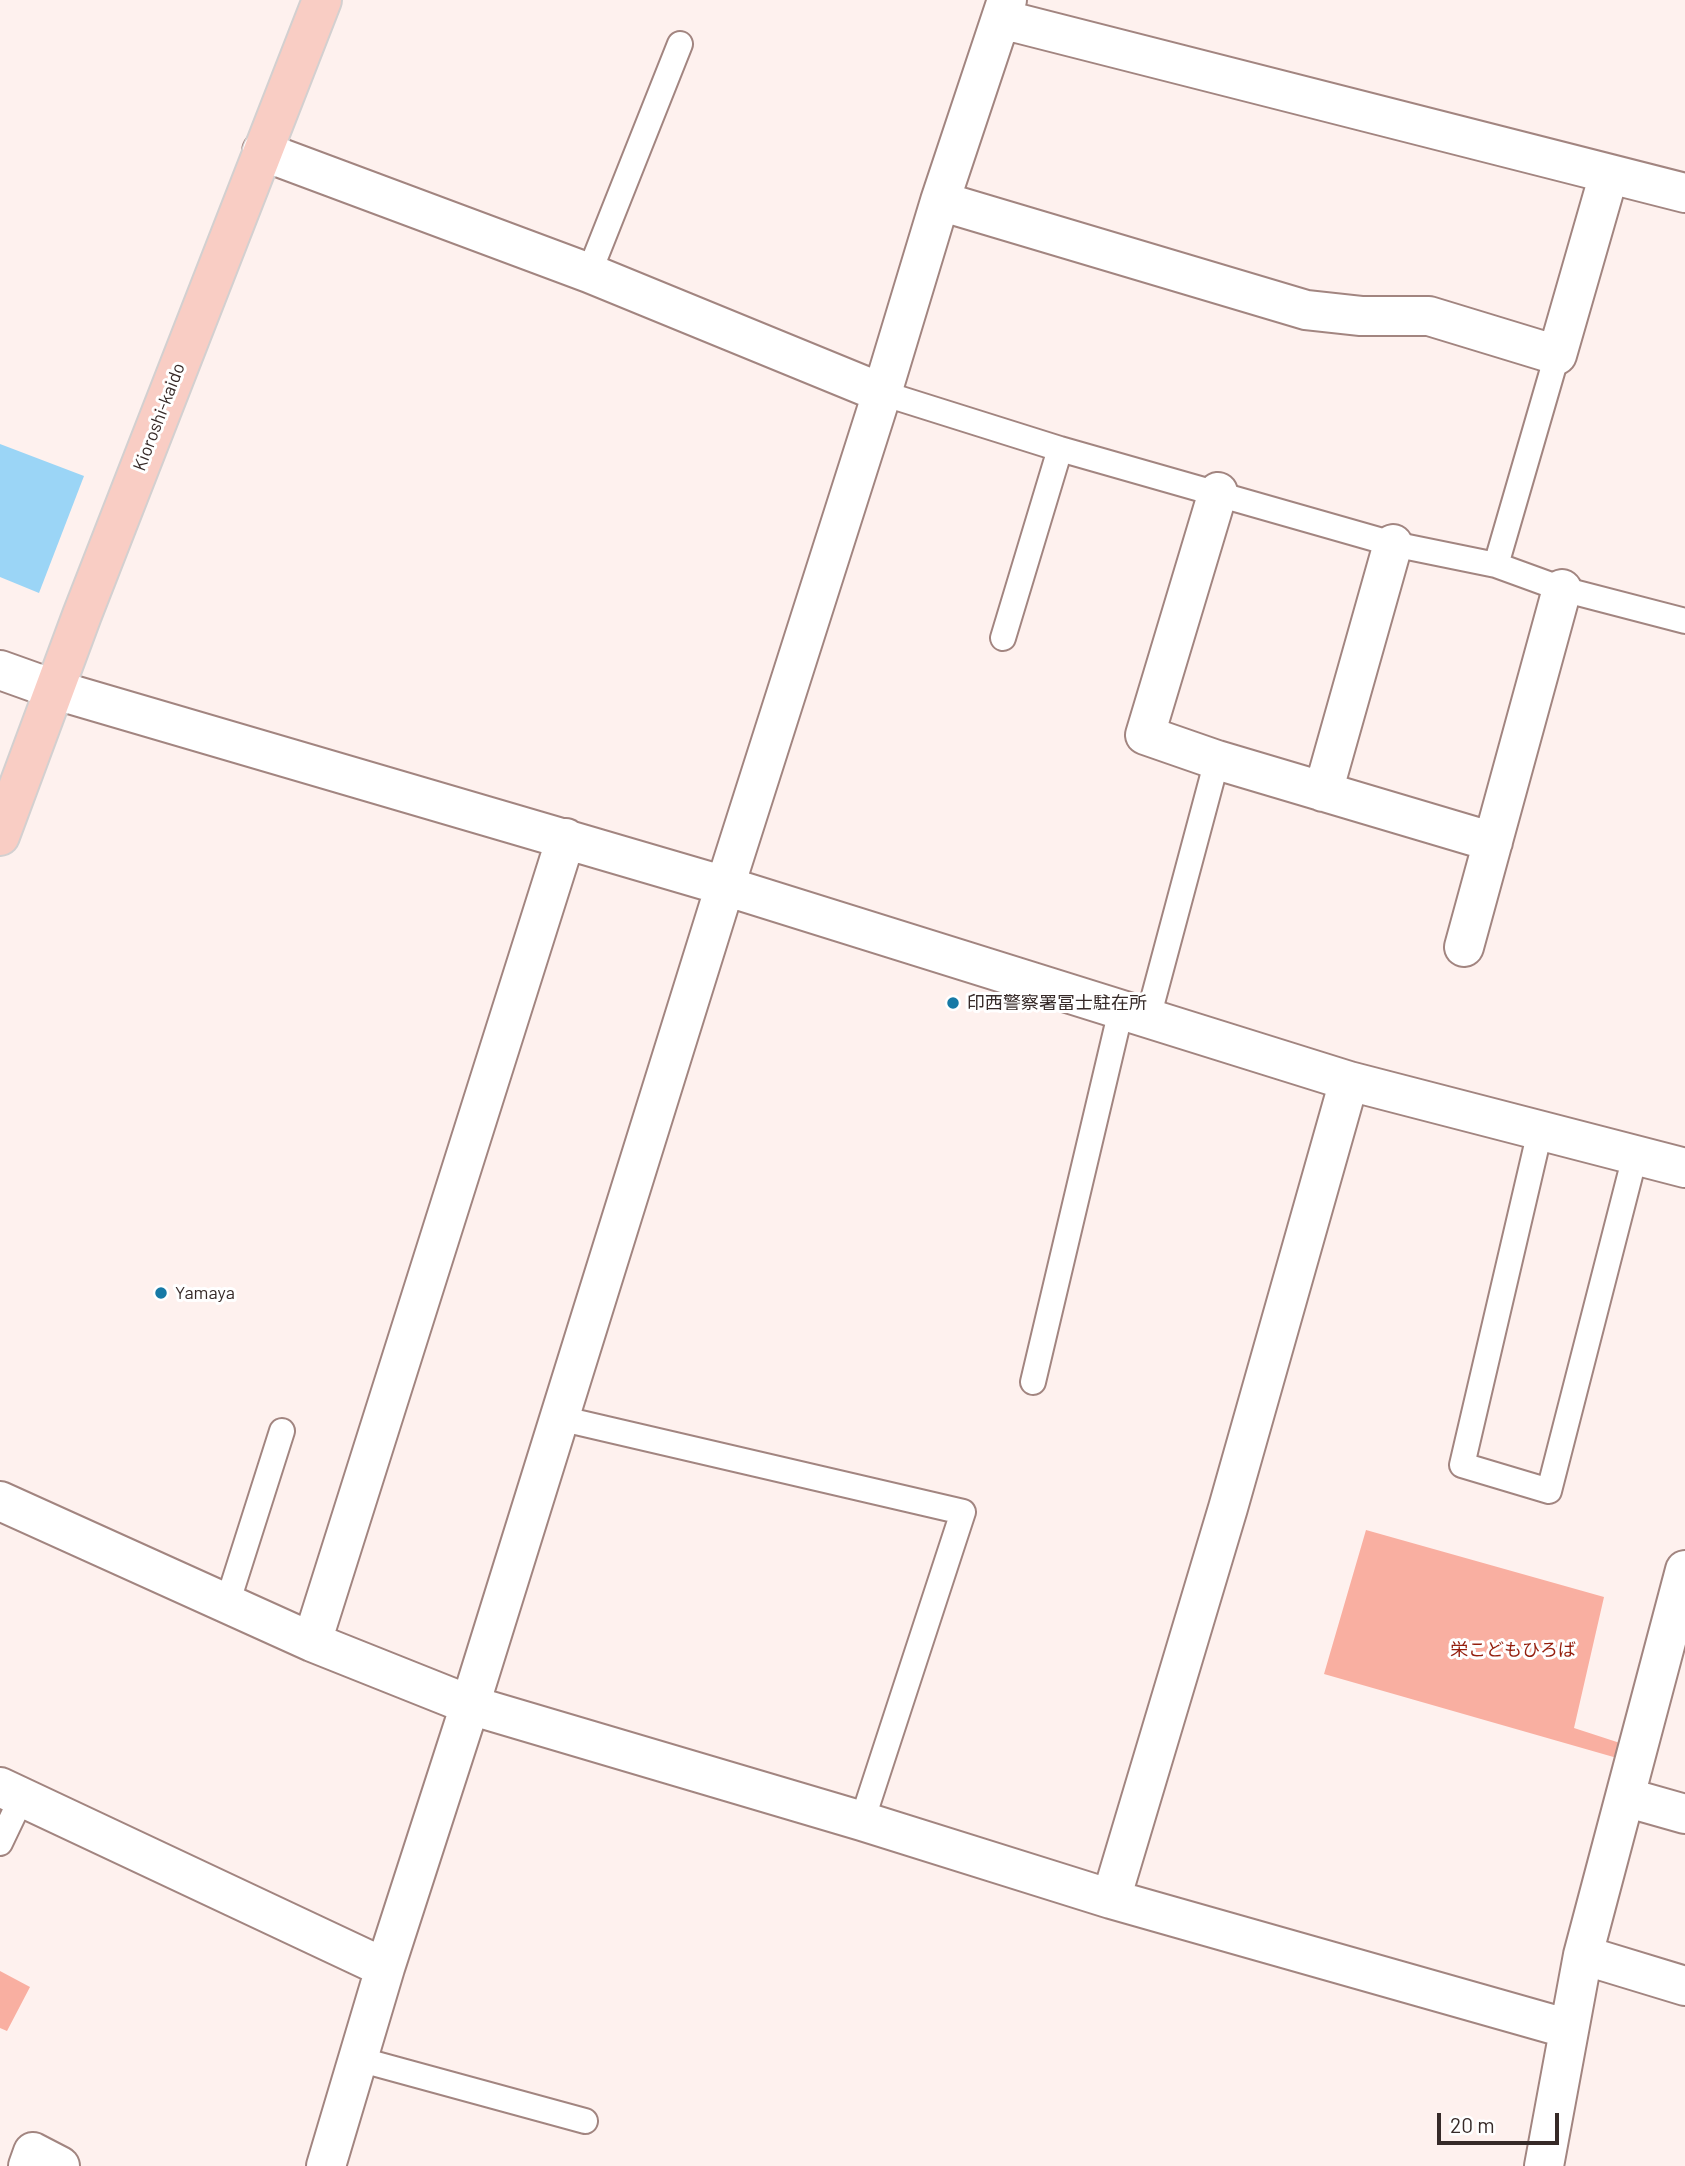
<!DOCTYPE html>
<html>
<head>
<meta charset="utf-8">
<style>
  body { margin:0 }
  #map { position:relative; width:1685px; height:2166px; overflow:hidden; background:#fef1ee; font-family:Barlow,sans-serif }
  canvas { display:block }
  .scale { position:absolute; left:1437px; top:2113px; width:122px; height:32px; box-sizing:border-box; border:4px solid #362a28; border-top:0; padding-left:9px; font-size:21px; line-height:24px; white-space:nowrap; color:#362a28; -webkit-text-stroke:5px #fff; paint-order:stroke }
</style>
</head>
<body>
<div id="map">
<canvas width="1685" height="2166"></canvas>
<div class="scale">20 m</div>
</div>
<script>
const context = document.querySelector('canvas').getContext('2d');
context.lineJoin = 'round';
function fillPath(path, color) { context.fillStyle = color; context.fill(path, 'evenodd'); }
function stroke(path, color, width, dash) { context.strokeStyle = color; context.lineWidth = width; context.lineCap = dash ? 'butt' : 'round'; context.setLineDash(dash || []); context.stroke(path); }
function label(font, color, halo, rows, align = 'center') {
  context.font = font + ' Barlow,"Noto Sans JP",sans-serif'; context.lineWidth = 6; context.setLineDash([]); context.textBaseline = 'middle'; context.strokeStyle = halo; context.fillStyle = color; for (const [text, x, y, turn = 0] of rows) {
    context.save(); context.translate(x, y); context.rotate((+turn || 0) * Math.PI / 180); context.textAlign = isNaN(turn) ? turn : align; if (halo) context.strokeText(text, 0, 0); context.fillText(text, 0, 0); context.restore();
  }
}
const green = new Path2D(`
  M1366 1530 1604 1597 1574 1728 1620 1743 1617 1758 1324 1674Z
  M0 1971 30 1987 7 2031 0 2028Z`);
const building = new Path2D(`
  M0 444 84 476 39 593 0 577Z`);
const lane = new Path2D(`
  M589 273 680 44
  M882 393 1060 449 1393 544 1496 565 1562 589 1685 621
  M1496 565 1557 355
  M1003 638 1060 449
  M1148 1018 1217 760
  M1540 1131 1462 1465 1549 1491 1635 1156
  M1033 1382 1121 1010
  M559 1418 963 1512 862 1821
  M227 1604 282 1431
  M0 1843 22 1797
  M358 2059 585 2121`);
const street = new Path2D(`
  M1001 19 1685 193
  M262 151 589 273 882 393
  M940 201 1306 310 1361 316H1429L1557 355 1609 174
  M1218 492 1145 735 1217 760 1493 842
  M0 670 56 690 725 886 1349 1081 1685 1168
  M1323 792 1393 544
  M1464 947 1562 589
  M0 1501 312 1642 470 1705 862 1821 1111 1899 1569 2029
  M312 1642 566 838
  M0 1787 385 1968
  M1625 1797 1685 1814
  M1111 1899 1228 1508 1349 1081
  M1583 1955 1685 1986
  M28 2166 33 2152 60 2166
  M326 2166 385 1968 470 1705 725 886 882 393 940 201 1007 0
  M1544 2166 1583 1955 1685 1570`);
const primary = new Path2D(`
  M0 836 82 615 322 0`);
const markers = [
  [953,1003,7,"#1679a5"],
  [161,1293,7,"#1679a5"]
];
const streetNames = [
  ["Kioroshi-kaido",159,417,-69]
];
const poiNames = [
  ["印西警察署冨士駐在所",967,1003],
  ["Yamaya",175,1293]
];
const parkNames = [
  ["栄こどもひろば",1513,1650]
];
fillPath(green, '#f9afa1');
fillPath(building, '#9bd5f6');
stroke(lane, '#a28580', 28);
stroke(street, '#a28580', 42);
stroke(primary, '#d3d0d0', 42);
stroke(lane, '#fff', 24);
stroke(street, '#fff', 38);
stroke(primary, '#f9cdc4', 38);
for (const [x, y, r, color] of markers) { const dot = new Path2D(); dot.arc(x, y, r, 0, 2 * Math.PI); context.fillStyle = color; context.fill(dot); stroke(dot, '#fff', 2.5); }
label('18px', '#362a28', '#fff', streetNames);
label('18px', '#362a28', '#fff', poiNames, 'left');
label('18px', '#941e0d', '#fff', parkNames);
</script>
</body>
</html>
